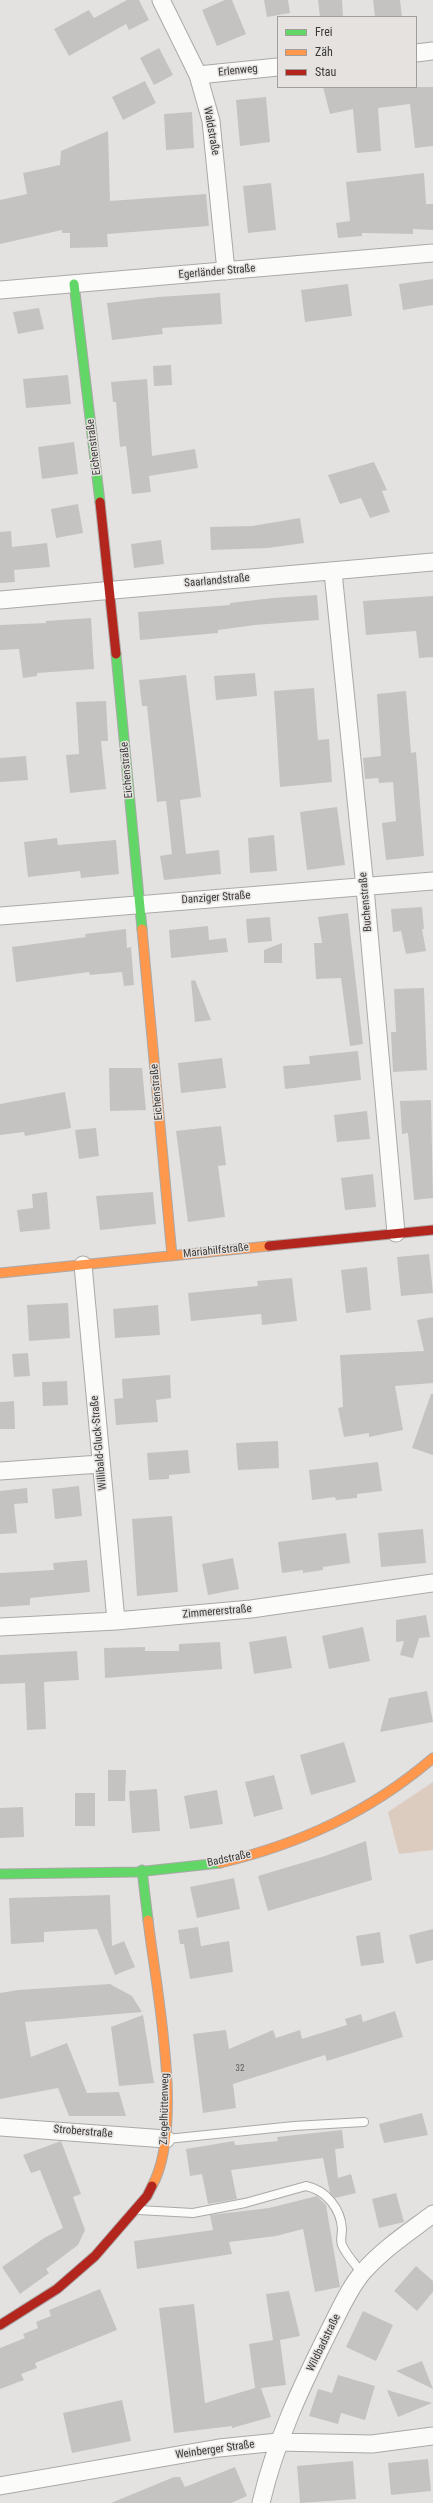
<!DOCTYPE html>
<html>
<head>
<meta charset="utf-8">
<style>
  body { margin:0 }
  #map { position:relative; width:433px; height:2503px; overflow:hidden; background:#e4e2e1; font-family:"Roboto Condensed",sans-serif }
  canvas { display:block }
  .legend { position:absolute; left:277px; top:16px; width:140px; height:72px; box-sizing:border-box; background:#e5e2e0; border:1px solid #a19e9d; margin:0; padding:5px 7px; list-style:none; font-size:12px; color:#3a3938 }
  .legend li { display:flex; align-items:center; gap:8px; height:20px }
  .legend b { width:20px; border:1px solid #a19e9d }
</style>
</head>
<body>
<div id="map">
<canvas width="433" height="2503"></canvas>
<ul class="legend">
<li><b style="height:5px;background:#63d668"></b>Frei</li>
<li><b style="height:5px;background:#ff974d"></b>Zäh</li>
<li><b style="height:5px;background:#b3261e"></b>Stau</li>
</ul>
</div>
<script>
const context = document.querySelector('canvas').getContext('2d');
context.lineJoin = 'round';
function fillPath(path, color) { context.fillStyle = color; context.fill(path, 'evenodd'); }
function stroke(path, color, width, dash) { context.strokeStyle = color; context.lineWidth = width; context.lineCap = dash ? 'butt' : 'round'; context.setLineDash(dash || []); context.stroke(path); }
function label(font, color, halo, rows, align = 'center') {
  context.font = font + ' "Roboto Condensed",sans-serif'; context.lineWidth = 3; context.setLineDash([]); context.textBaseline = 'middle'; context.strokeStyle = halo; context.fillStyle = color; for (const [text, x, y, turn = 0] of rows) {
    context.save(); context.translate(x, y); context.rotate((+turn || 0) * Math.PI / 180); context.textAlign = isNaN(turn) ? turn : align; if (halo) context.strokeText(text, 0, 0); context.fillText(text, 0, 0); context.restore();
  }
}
const green = new Path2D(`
  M433 1782V1850L399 1854 388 1812Z`);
const building = new Path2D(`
  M127 0H139L149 20 129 30 126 24 69 56 54 29 89 10 94 18Z
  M225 0H232L246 34 217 46 202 10Z
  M264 0H288L290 13 267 17Z
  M318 0H342L343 17H320Z
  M373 0H400L402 17H375Z
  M159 48 173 75 154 85 140 58Z
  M145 81 156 103 123 120 112 97Z
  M323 87H433V146L415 148 410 104 378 108 381 151 357 153 353 109 330 114Z
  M266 97 270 142 240 146 236 100Z
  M192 112 194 148 166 150 164 114Z
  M108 131 110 201 206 194 209 226 107 234 108 247 70 248V233H62V230L0 244V200L27 194 23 173 60 165 61 151Z
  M424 173 426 204H433V230L413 229V234L362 233V236L338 238 336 223 350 221 346 182Z
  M271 183 276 230 248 233 243 186Z
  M433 279V305L403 310 399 284Z
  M348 284 352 316 305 322 301 290Z
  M220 293 222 324 162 328 163 334 112 340 107 303 158 297Z
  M39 308 44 329 18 334 13 312Z
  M171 365 172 385 154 386 153 366Z
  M68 375 71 404 26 408 23 379Z
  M147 379 152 456 195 449 198 468 149 476 151 492 132 494 126 446 120 447 116 402H113L111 382Z
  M74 442 78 474 42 479 38 447Z
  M374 462 387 490 382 491 390 512 370 518 361 498 340 504 328 475Z
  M78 504 83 533 56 538 51 509Z
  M300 518 304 543 268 548 211 550 210 527 252 526Z
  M11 531 12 547 47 543 50 567 14 570 15 582 0 583V532Z
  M161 540 164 564 134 568 131 544Z
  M317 595 319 620 255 625 218 630V633L140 640 138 612 230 605V603L273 598Z
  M433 596V657L419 658 416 631 366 635 363 601Z
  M91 618 94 669 37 673V676L23 678 19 649 0 650V625L46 623V621Z
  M255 673 257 696 216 700 214 676Z
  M186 675 201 797 180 800 186 854 219 850 221 874 164 880 160 856 172 854 166 801 157 802 147 706H142L139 680Z
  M314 688 318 740 329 739 332 782 280 787 274 691Z
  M406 691 411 753 416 752 424 856 386 860 382 823 396 821 393 782 379 783 378 778 365 779 363 758 381 756 377 694Z
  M106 701 108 741H101L106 789 70 793 66 755 79 754 76 702Z
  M26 756 28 780 0 782V758Z
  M337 807 345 865 307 870 300 812Z
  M274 835 277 871 250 873 248 838Z
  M57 838 58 845 116 840 119 874 81 878 80 871 28 877 24 842Z
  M422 907 424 929H422L426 951 406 954 401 931 393 932 391 909Z
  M348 913 363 1044 350 1046 341 978 316 979 314 943H322L318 917Z
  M270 917 272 941 248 943 246 919Z
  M208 926 209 940 226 938 228 952 171 958 169 930Z
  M126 929 127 948 131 947 134 985 124 986 122 972 90 975 89 972 16 982 12 947 86 937 85 934Z
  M282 943V963H264V950Z
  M195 980 211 1020 195 1022 191 981Z
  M424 988 427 1070 393 1072 391 1032H396L394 989Z
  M358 1051 361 1080 285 1089 283 1066 310 1064 309 1056Z
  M222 1058 226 1088 181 1093 178 1063Z
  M109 1068H142L146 1110 110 1111Z
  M65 1092 71 1128 25 1136 24 1132 0 1135V1104Z
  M431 1100 433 1198 414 1200 408 1133 402 1134 400 1101Z
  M367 1111 370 1139 337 1142 334 1115Z
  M221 1126 226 1165 218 1166 225 1217 188 1222 176 1131Z
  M96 1128 99 1156 79 1159 75 1130Z
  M373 1174 376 1207 345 1210 341 1178Z
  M47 1192 50 1229 20 1232 17 1210 33 1208 32 1194Z
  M153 1192 156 1224 100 1230 96 1196Z
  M429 1254 433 1293 401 1296 397 1257Z
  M367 1267 371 1310 346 1313 341 1270Z
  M292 1278 297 1321 262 1325 261 1314 191 1321 188 1293 258 1286 257 1281Z
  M68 1303 70 1338 29 1341 27 1305Z
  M158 1305 160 1335 115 1338 113 1309Z
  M433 1317V1383L395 1386 403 1430 369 1437V1433L344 1437 338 1408 343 1407 340 1355 424 1351 417 1320Z
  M28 1353 30 1376 14 1377 12 1354Z
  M170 1375 171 1398 156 1400 158 1422 116 1425 114 1399 123 1398 122 1379Z
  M67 1381 68 1405 43 1406 42 1382Z
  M431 1394H433V1455L412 1448Z
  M14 1401 15 1429H0V1402Z
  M278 1441 279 1468 238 1470 236 1443Z
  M188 1450 190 1473 169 1475V1479L149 1480 147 1453Z
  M378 1462 382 1491 357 1494V1498L336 1500 335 1497 312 1500 309 1470Z
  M79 1486 82 1516 55 1519 52 1489Z
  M27 1488 28 1503 14 1504 17 1533 0 1534V1491Z
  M172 1516 178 1592 137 1596 132 1519Z
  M423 1529 426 1563 381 1567 378 1533Z
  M346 1533 350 1563 323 1567V1570L303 1573V1570L282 1573 278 1542Z
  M233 1558 239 1589 208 1595 202 1564Z
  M87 1560 90 1592 30 1598V1605L0 1607V1573L54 1570 53 1563Z
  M426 1615 430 1637 419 1638 413 1658 400 1655 404 1641 396 1642V1620Z
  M363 1627 370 1661 329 1669 322 1636Z
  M286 1636 292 1668 254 1674 249 1642Z
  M220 1642 222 1669 105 1678 104 1648 145 1647V1651H179V1644Z
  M77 1651 79 1680 44 1682 46 1729 27 1730 25 1683 0 1684V1655Z
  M427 1691 433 1722 380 1732 389 1698Z
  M344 1742 356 1782 311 1795 300 1755Z
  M108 1770H126L125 1801H108Z
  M274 1775 283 1809 254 1817 245 1782Z
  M157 1789 160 1831 132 1833 129 1791Z
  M217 1790 223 1824 190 1829 184 1796Z
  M75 1793H95V1826H75Z
  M23 1807 24 1837 0 1838V1808Z
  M366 1841 372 1880 268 1911 258 1876 325 1856Z
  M234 1878 240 1909 197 1918 190 1887Z
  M110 1895 112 1946 124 1941 135 1967 115 1975 97 1929 44 1932V1942L11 1944 9 1898Z
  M198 1927 201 1946 229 1941 233 1972 190 1979 184 1944H180L178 1930Z
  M433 1929V1960L416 1964 409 1935Z
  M380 1932 384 1963 361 1966 356 1936Z
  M110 1984 132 1996 142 2012 25 2022 31 2057 67 2043 87 2093 119 2092 126 2116H69L58 2088 0 2099V1993L18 1990Z
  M395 2011 403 2037 327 2061 325 2055 233 2084 236 2108 203 2113 193 2034 226 2030 229 2049 273 2030 276 2038 300 2030 302 2039 347 2025 345 2019 361 2014 363 2022Z
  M143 2015 154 2083 119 2086 111 2027Z
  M422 2113 428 2135 384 2143 379 2124Z
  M342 2130 344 2148 335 2149 338 2178 351 2174 356 2193 335 2198 330 2193 323 2158 231 2170 237 2199 208 2204 202 2174 190 2176 186 2149 234 2141 235 2145H238L278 2141 277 2137Z
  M61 2141 81 2194 73 2197 85 2230 78 2245 46 2269 49 2273 20 2294 2 2267 44 2238 63 2228 40 2170 31 2173 23 2155Z
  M396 2193 404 2222 379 2228 372 2199Z
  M317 2196 326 2205 340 2287 315 2292 303 2229 276 2236 229 2242 232 2254 137 2269 134 2241 213 2230 210 2215 269 2208Z
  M416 2266 433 2281V2292L417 2311 394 2291Z
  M100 2289 117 2330 35 2363 37 2368 21 2374 24 2380 0 2389V2348L25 2338 23 2334 38 2328 36 2322 51 2316 49 2310Z
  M289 2291 300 2336 280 2340 286 2385 261 2388 271 2417 232 2428V2426L174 2433 159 2308 194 2304 205 2403 255 2388 249 2344 273 2340 266 2294Z
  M363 2311 393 2325 376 2361 346 2347Z
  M422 2361 433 2389 396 2371Z
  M338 2375 375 2386 365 2420 341 2413 338 2424 309 2416 318 2389 332 2393Z
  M387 2390 432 2403 398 2417Z
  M122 2400 131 2441 72 2453 63 2413Z
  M428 2459 431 2491 391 2495 388 2463Z
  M353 2461 356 2499 300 2503 297 2466Z
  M235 2467 247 2496 231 2503H111L174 2477H180L185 2487Z`);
const lane = new Path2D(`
  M167 2139 294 2126 364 2122
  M138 2210 193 2213 245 2203 306 2186C326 2190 341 2209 342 2229 342 2234 340 2240 342 2245 347 2256 355 2264 362 2273`);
const street = new Path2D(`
  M161 0 198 75 211 121 226 271
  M416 53 433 51
  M198 75 278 67
  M0 290 433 253
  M333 572 365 888 396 1233
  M0 600 433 562
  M0 916 433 881
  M83 1265 116 1621
  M0 1471 100 1464
  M0 1627 116 1621 251 1609 433 1583
  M0 2127 166 2139
  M0 2486 219 2448 278 2442 372 2444 433 2436
  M261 2503C275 2442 302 2385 330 2329 340 2310 349 2288 363 2272 383 2249 409 2232 433 2214`);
const fast = new Path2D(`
  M74 284 100 502
  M116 654 142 929
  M142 1870 148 1920
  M0 1874 137 1872 220 1863`);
const slow = new Path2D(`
  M142 929 172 1256
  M0 1273 269 1246
  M220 1863C300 1844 370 1812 433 1758
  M148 1920C156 1988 185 2127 152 2186`);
const jam = new Path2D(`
  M100 502 116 654
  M269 1246 433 1230
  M0 2325 57 2289 95 2256 147 2196 152 2186`);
const numberNames = [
  ["32",240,2069]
];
const streetNames = [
  ["Erlenweg",238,71,-6],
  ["Waldstraße",211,131,80],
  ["Egerländer Straße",217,272,-5],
  ["Eichenstraße",94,447,-97],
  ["Saarlandstraße",217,581,-5],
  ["Eichenstraße",127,770,-95],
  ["Danziger Straße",216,898,-4],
  ["Buchenstraße",366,902,-95],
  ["Eichenstraße",157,1092,-95],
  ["Mariahilfstraße",216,1251,-6],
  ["Willibald-Gluck-Straße",99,1443,-95],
  ["Zimmererstraße",217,1612,-5],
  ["Badstraße",229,1859,-12],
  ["Ziegelhüttenweg",165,2109,-89],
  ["Stroberstraße",83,2132,5],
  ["Wildbadstraße",324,2343,-64],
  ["Weinberger Straße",215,2450,-8]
];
fillPath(green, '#dccbbf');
fillPath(building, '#c5c3c2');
stroke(lane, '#aaa9a8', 10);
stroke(street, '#aaa9a8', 19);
stroke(fast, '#aaa9a8', 11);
stroke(slow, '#aaa9a8', 11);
stroke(jam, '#aaa9a8', 11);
stroke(lane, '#fbfbfa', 8);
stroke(street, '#fbfbfa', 17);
stroke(fast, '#63d668', 9);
stroke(slow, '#ff974d', 9);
stroke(jam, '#b3261e', 9);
label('9px', '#5d5c5a', null, numberNames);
label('11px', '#3a3938', '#e5e2e0', streetNames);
</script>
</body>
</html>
